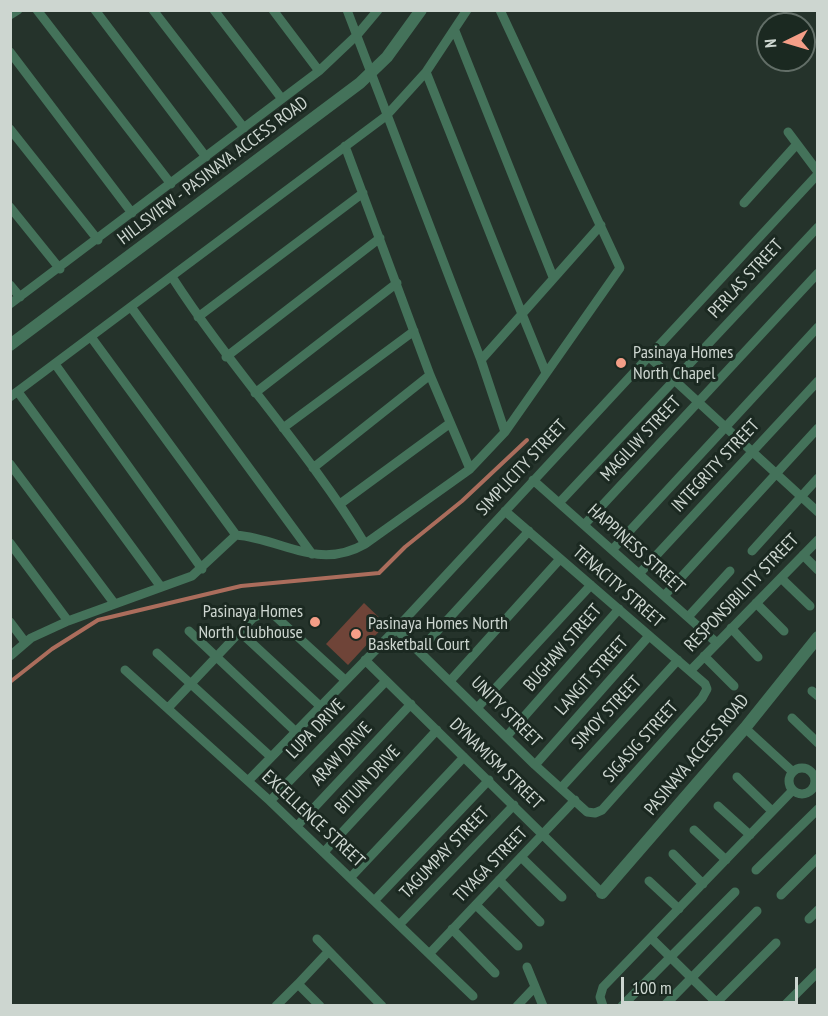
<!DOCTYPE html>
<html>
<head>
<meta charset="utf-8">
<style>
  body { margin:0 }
  #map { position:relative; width:828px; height:1016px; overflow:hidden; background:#25332b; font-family:"PT Sans Narrow",sans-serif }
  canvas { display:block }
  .frame { position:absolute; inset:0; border:12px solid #cdd6d0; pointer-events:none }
  .north { position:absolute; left:756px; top:12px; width:60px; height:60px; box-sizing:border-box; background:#1b2921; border:2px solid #626e67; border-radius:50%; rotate:265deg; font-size:16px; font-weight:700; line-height:24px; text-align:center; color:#cdd6d0 }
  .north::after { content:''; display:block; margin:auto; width:21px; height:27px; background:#f49e87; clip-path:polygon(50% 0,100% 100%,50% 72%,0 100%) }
  .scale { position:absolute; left:621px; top:977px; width:177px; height:27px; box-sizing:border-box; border:3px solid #cdd6d0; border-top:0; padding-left:8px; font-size:18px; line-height:21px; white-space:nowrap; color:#cdd6d0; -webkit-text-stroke:4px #1b2921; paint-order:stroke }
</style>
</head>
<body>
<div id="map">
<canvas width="828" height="1016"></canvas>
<div class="frame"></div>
<div class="north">N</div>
<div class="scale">100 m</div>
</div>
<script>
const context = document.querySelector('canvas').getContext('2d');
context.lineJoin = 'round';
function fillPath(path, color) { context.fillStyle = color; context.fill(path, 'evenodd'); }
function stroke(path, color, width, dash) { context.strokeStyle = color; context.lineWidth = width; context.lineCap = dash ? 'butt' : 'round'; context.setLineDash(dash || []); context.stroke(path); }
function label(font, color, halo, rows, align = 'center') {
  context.font = font + ' "PT Sans Narrow",sans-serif'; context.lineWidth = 6; context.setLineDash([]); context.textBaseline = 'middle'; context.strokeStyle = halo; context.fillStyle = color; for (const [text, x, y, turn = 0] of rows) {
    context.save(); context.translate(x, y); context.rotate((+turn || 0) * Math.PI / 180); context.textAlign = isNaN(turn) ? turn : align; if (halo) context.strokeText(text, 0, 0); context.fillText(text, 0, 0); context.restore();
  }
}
const green = new Path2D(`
  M364 603 386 624 348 665 326 644Z`);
const stream = new Path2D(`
  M10 682 52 649 98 620 241 586 379 573 405 547 462 501 527 440`);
const minor = new Path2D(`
  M37 10 171 184
  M95 10 206 157
  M153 10 244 128
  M214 10 282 99
  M273 10 319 71
  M347 10 481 360 505 432
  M10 15 18 10
  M455 31 553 277
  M10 52 132 213
  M426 72 522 314 481 360
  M10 129 98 240
  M788 132 818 172
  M345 146 430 375 470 469
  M744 203 797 144
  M10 207 60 269
  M172 277C232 370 308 450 365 544L470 469 505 432 620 268 500 10
  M10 285 20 297
  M10 304 319 71 357 35 378 10
  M131 307 312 554
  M198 317 363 193
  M91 337 236 535
  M648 356 818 512
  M226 357 380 238
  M55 364 202 569
  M546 373 522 314 601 225
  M18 392 161 587
  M255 393 397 283
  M10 397 386 116 426 72 467 10
  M283 428 414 331
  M10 464 114 603
  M313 468 430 375
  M533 480 717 643
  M559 503 818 227
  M340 504 449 424
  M584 525 818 273
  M10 543 68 621
  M612 550 818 327
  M752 551 818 478
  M803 555 818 570
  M639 574 818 381
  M781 578 810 606
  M664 596 818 428
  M756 603 784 631
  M688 617 730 571
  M10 622 25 642
  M731 628 758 657
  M396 629 535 765 587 812 595 813 602 810 702 698 707 689 705 684 505 511
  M189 631 295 731
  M240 632 320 706
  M419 651 529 531
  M157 653 271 757
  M10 656 31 638 68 621 192 576 236 535C283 539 318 571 365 544
  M704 656 734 686
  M365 660 602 893
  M125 670 270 801 473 996
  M691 670 818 540
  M450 681 560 559
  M812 691 818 696
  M478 707 591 585
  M168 708 253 618 263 613 274 615 345 680
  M792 718 818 743
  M745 728 793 772
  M507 736 619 609
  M535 765 649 636
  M789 781a13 13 0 1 1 26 0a13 13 0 1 1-26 0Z
  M737 777 772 811
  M248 781 396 629 818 174
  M561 788 678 660
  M270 801 386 681
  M718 806 750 835
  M297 826 411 704
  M694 830 726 860
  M324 852 437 730
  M673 854 703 884
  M521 857 562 897
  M756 870 818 809
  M351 877 464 757
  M499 880 540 922
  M649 881 679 909
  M781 895 818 858
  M375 900 489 780
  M476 905 518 946
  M809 919 818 910
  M400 924 514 805
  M452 929 495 973
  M651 938 720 1006
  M317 939 382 1006
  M430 953 575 800
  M527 967 543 1006
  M298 984 328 952
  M714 1005 776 943
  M276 1006 298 984 320 1006
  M517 1006 534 988
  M603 1006 600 997 603 987 793 790
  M622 1006 735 892
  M664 1006 757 911
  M784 1006 818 972`);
const tertiary = new Path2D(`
  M10 345 360 83 387 57 421 10
  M602 893 745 728 818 637`);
const markers = [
  [621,363,6,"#f49e87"],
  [315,622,6,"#f49e87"],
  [356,634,6,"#f49e87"]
];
const streetNames = [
  ["HILLSVIEW - PASINAYA ACCESS ROAD",213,171,-37],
  ["PERLAS STREET",746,279,-47],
  ["MAGILIW STREET",641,439,-47],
  ["INTEGRITY STREET",716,466,-47],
  ["SIMPLICITY STREET",522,468,-47],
  ["HAPPINESS STREET",636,549,42],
  ["TENACITY STREET",618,587,41],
  ["RESPONSIBILITY STREET",742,593,-46],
  ["BUGHAW STREET",563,648,-49],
  ["LANGIT STREET",592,676,-48],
  ["UNITY STREET",506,712,45],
  ["SIMOY STREET",607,713,-47],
  ["LUPA DRIVE",316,729,-46],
  ["SIGASIG STREET",641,742,-48],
  ["ARAW DRIVE",342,754,-47],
  ["PASINAYA ACCESS ROAD",697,755,-50],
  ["DYNAMISM STREET",496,764,44],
  ["BITUIN DRIVE",368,780,-47],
  ["EXCELLENCE STREET",313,819,43],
  ["TAGUMPAY STREET",445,853,-46],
  ["TIYAGA STREET",491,865,-46]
];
const poiNames = [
  ["Pasinaya Homes",633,353],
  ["North Chapel",633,374],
  ["Pasinaya Homes",303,612,"right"],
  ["North Clubhouse",303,633,"right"],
  ["Pasinaya Homes North",368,624],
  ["Basketball Court",368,645]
];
fillPath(green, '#6f4438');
stroke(stream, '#ab6d5c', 4);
stroke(minor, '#44725a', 9);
stroke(tertiary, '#44725a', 12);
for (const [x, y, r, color] of markers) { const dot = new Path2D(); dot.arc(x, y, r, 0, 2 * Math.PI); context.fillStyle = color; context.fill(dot); stroke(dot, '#1b2921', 2); }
label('18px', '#cdd6d0', '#1b2921', streetNames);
label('18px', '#cdd6d0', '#1b2921', poiNames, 'left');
</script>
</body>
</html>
